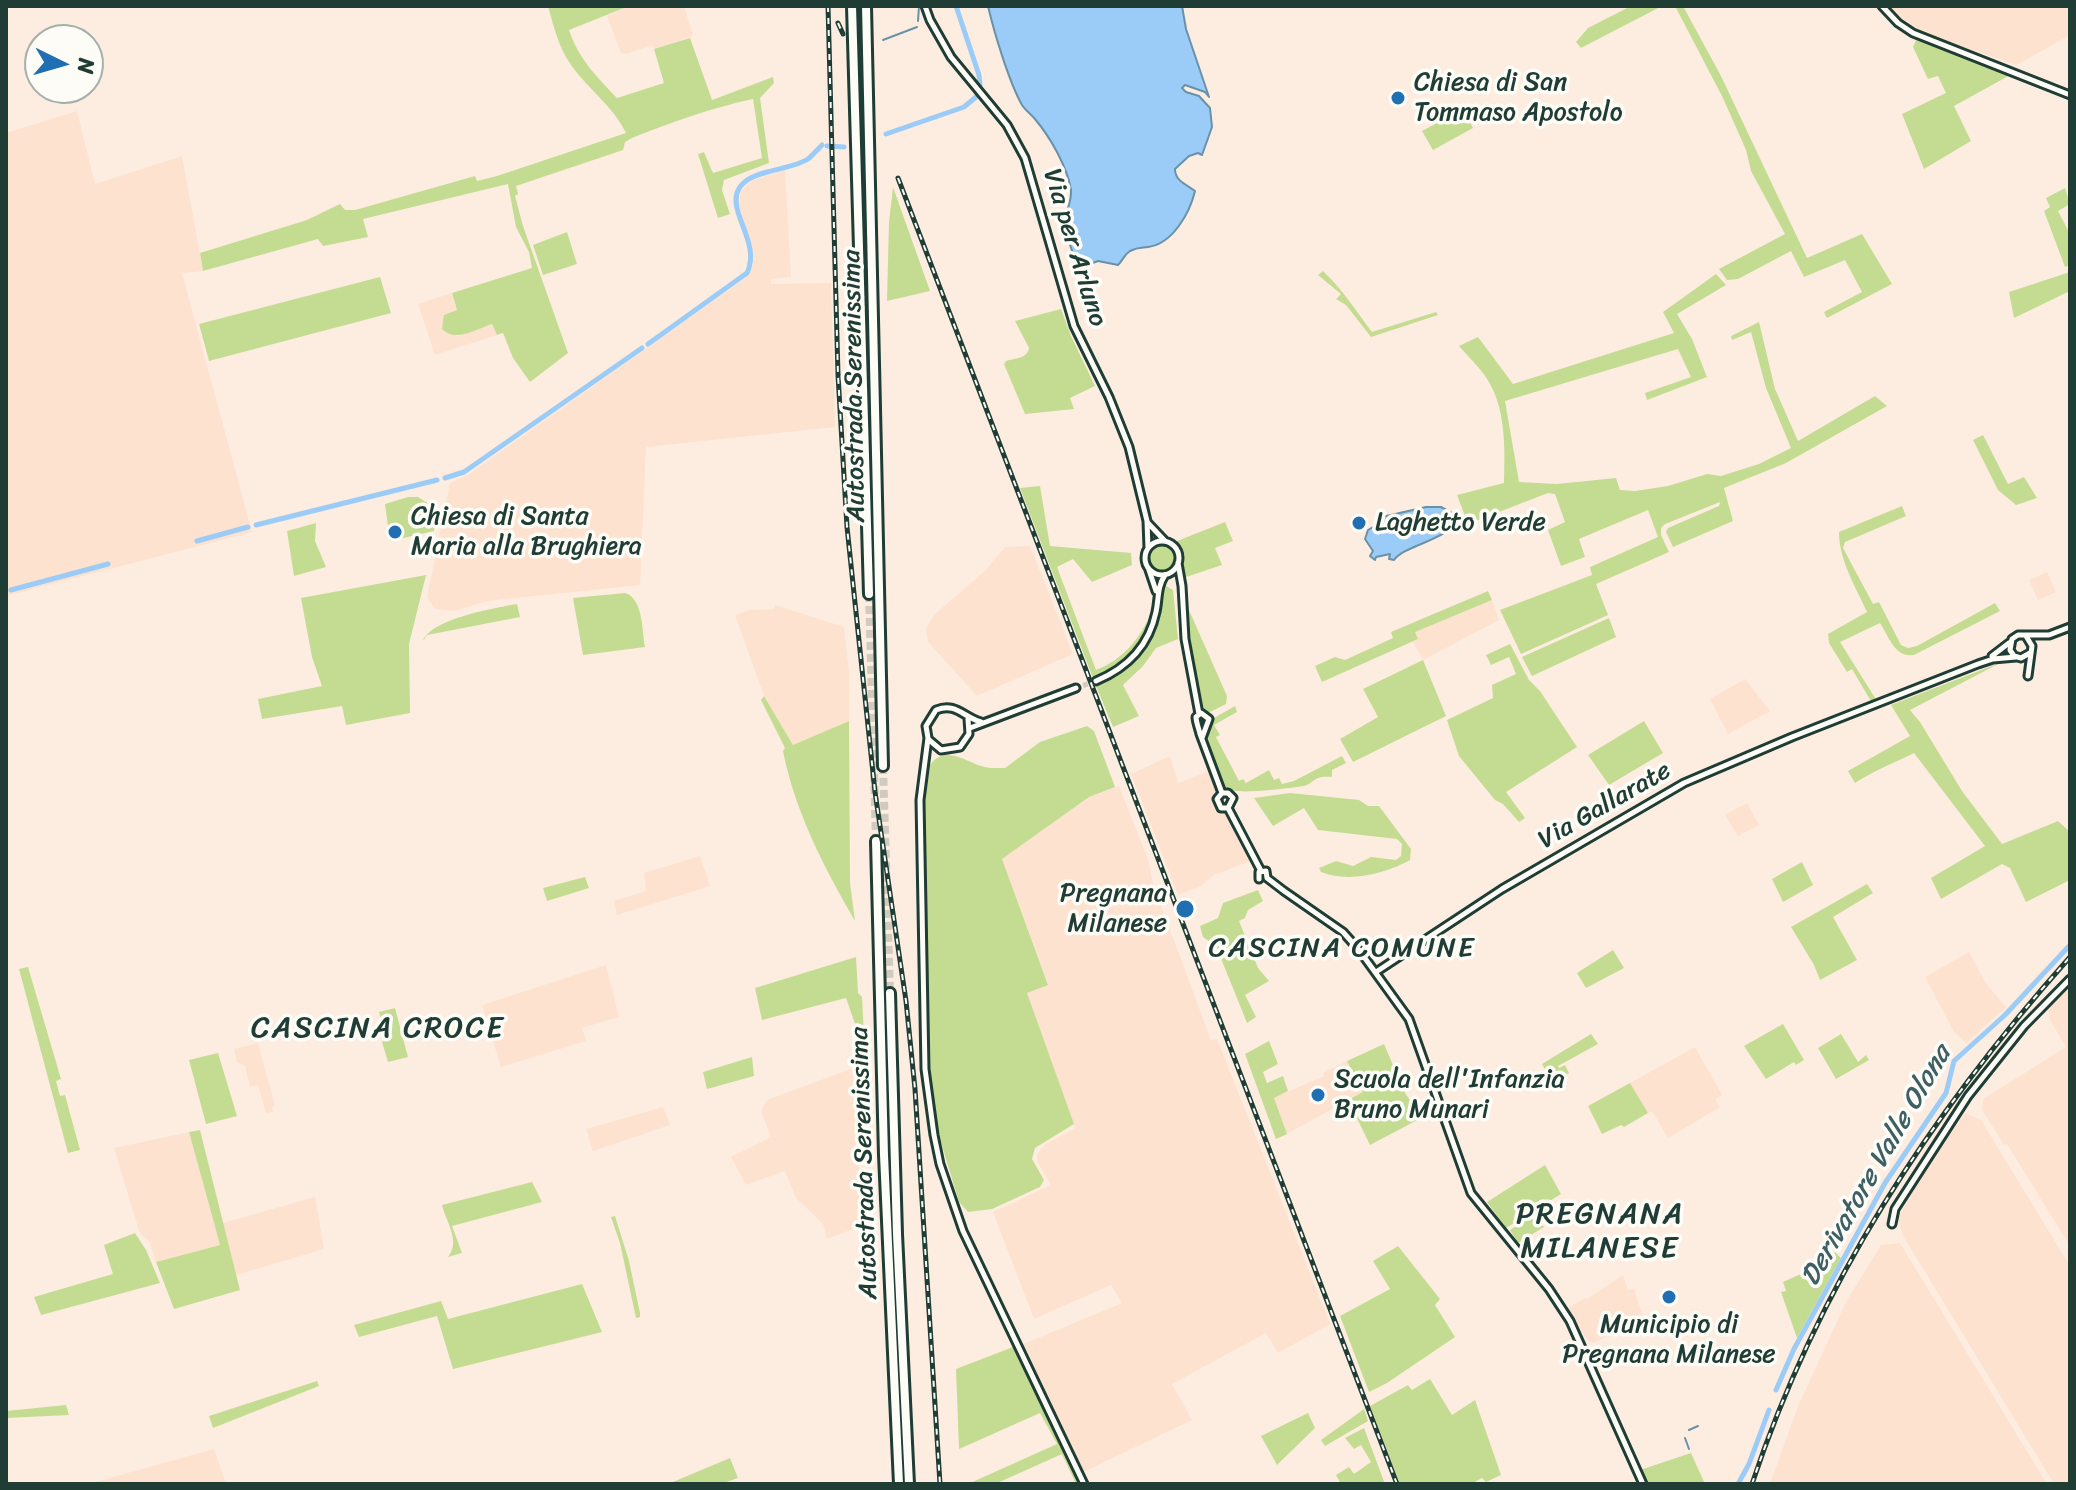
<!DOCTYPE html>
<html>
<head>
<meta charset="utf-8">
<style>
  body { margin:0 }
  #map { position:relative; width:2076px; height:1490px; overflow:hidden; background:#fdede0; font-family:Sriracha,sans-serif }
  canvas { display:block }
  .frame { position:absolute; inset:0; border:8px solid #1f3d34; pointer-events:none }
  .north { position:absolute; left:24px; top:24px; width:80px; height:80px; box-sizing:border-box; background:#fdfcf7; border:2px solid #a4b0a9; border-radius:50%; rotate:95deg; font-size:22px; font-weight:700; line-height:32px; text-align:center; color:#1f3d34 }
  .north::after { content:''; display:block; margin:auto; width:28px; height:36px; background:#1f6fb2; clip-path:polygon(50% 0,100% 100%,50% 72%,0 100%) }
</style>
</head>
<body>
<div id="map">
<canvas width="2076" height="1490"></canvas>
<div class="frame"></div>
<div class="north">N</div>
</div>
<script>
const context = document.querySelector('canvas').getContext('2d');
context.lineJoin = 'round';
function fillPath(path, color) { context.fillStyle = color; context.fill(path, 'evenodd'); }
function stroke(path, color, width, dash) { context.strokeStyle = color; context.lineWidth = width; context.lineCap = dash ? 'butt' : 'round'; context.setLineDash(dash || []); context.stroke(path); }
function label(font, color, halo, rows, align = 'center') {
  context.font = font + ' Sriracha,sans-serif'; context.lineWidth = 7; context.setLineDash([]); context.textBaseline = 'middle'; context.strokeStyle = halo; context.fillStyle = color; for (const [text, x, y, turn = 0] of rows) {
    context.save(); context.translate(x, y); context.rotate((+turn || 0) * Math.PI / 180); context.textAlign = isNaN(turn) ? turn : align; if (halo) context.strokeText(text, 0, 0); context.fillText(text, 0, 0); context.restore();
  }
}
const built = new Path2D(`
  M629 6H684L693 36 654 49 652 45 627 54 621 53 607 16Z
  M1888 6H2070V35L2017 65 1918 32Z
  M77 111 95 184 182 156 203 271 182 273 252 532 6 596V133Z
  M785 170 791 277 771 279V284L831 283 835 427 646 447 640 585 487 601 455 611 435 609 427 598 450 483 469 474 744 279 752 268 754 258 739 205 741 191 751 181Z
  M452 293 457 311 444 315 457 336 492 324 497 335 435 355 418 304Z
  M1030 546 1073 654 977 696 928 642 926 629 934 615 987 569 1005 547Z
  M2047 572 2056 592 2038 600 2029 580Z
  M1492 600 1499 620 1423 660 1413 642 1418 639 1414 632Z
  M775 605 844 627 849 672V721L793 745 764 696 735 615 749 610 774 609Z
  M1745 679 1770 711 1728 734 1710 699Z
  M1170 756 1178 783 1212 770 1220 792 1216 804 1219 809 1228 810 1253 860 1214 875 1201 886 1178 895 1131 774Z
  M1119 786 1148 859 1153 884 1211 1040 1217 1039 1330 1324 1278 1353 1266 1333 1172 1384 1192 1420 1079 1474 1019 1346 1122 1303 1111 1285 1034 1319 993 1212 1051 1185 1037 1161V1154L1046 1144 1075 1128 1027 993 1048 984 1002 859 1089 797Z
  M1747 803 1759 825 1738 836 1725 815Z
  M700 856 710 886 617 915 614 901 646 891 644 873Z
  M1969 952 1985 982 2006 1007 1966 1043 1954 1032 1925 977Z
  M606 965 619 1017 582 1028 586 1041 501 1067 482 1005Z
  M2070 986V1246L2007 1144 2004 1145 1982 1110 1983 1099 2066 1047 2050 1020 2048 1009Z
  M258 1043 275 1106 272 1107 273 1112 266 1113 258 1085 250 1087 245 1066 237 1062 234 1049Z
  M1695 1047 1722 1095 1715 1099 1720 1107 1668 1138 1652 1111 1648 1113 1630 1083Z
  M1347 1061 1363 1092 1287 1134 1273 1098 1324 1076 1323 1073Z
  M864 1064 867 1133 858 1137 861 1226 827 1239 823 1224 796 1198 785 1171 746 1185 731 1157 771 1137 761 1111 767 1100Z
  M663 1107 670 1125 593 1151 586 1129Z
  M1965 1113 1981 1120 2070 1266V1484H2054L1902 1234 1898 1217 1929 1164Z
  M189 1132 220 1245 156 1262 149 1241 140 1234 114 1148Z
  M315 1197 324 1249 236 1275 223 1223Z
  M1900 1243 2047 1484H1770L1798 1406 1846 1302 1881 1245Z
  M1623 1275 1628 1290 1634 1289 1643 1317 1594 1343 1588 1341 1568 1308 1585 1298 1587 1299Z
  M214 1449 226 1484 92 1483Z`);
const green = new Path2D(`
  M548 6H629L569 30C578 58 597 77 617 98L664 83 654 49 690 38 712 100 773 77 774 83 760 98 769 163 724 180 722 190 730 214 718 218 698 154 704 152 713 173 762 158 753 99C711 108 672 122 632 138L625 142 623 150 516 186 518 194 515 196 523 226 568 353 530 382 513 358 503 333 497 335 492 324C476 329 456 343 442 329L444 315 457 310 452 293 532 268 529 252 516 227 508 184 363 219 368 237 323 246 318 239 203 271 200 253 307 220 340 204 345 210H355L475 176 477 181 497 176 626 133C613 106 588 89 571 65 558 46 554 27 548 6Z
  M1631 6H1662L1581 48 1576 42 1588 28Z
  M1675 6H1683L1721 76 1807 258 1862 234 1892 284 1827 318 1824 312 1862 292 1845 260 1804 277 1791 251 1738 279 1727 280 1719 269 1785 234 1751 171 1746 150 1723 98Z
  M1916 40 2012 74 1954 106 1971 141 1924 169 1902 114 1946 93 1938 76 1928 79 1913 47Z
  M1463 109 1473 128 1433 150 1422 131Z
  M893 187 930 291 887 301 889 222Z
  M2065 188 2070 204 2058 211 2070 234V265L2065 267 2044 211 2050 207 2046 198Z
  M567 232 577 264 543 275 533 245Z
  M1323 271C1343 290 1356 311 1372 332L1436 312 1438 315 1371 337 1346 305 1336 299 1341 294 1318 275Z
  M2070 272V291L2014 318 2009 292Z
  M1716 274 1726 285 1677 314 1692 339 1707 377 1647 400 1645 393 1691 377 1678 349 1505 401 1519 482 1557 484 1616 478 1620 490 1635 491 1668 486 1707 474 1721 476 1759 464 1791 448 1766 388 1751 332 1732 340 1731 336 1759 322 1775 389 1798 441 1875 396 1887 406 1786 463 1724 488 1733 521 1673 547 1666 532 1668 528 1719 506 1720 502 1665 524 1661 528V535L1669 552 1596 584 1608 615 1521 654 1500 610 1592 575 1590 567 1658 537 1648 510 1579 539 1585 557 1561 566 1548 530 1565 522 1555 494 1548 493 1468 524 1457 495 1504 483C1505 452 1506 412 1490 384 1482 369 1470 359 1459 346L1478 337 1513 384 1674 333 1663 312Z
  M380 277 391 313 209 361 199 324Z
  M1061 309 1071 336 1095 386 1070 398 1074 409 1025 414 1004 364 1006 361C1015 358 1027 359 1029 348L1015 321Z
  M1983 435 2008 484 2024 477 2037 498 2016 505 1998 490 1973 440Z
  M1040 486 1050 546 1131 553 1132 565 1092 582 1073 559 1057 567 1096 670C1124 659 1141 638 1152 610 1143 645 1126 664 1093 678L1020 488Z
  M408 497H418L432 506 435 519 434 531 390 541 385 504Z
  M1902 506 1906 516 1845 542 1843 548 1873 604 1879 602 1901 645 1908 648 1917 646 1995 603 2000 611 1914 655C1895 658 1889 637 1880 623L1840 642 1877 701 1872 703 1852 669 1847 672 1829 643 1828 634 1867 612C1856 587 1839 561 1839 532Z
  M1225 522 1233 541 1215 548 1222 565 1183 578V554L1177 541Z
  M316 523 315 541 326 567 294 576 287 531Z
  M1149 558a13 13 0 1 1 26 0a13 13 0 1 1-26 0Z
  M426 575 409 644 410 713 346 725 342 706 262 719 258 699 322 686 312 657 301 598Z
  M1163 584 1173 590 1178 639 1156 648 1143 666 1123 685 1139 716 1113 727 1096 686C1128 669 1155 648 1160 610 1162 601 1161 593 1163 584Z
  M1488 591 1492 600 1415 632 1418 639 1322 682 1315 666 1335 657 1345 660 1393 638 1391 632Z
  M625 593C643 598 642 630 645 647L583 655 573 598Z
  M1185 601 1227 696 1226 704 1208 713 1203 707 1188 639Z
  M517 604 520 617 427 635 423 641C431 619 494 608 517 604Z
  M1609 618 1616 637 1532 676 1522 657Z
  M1510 644 1529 680 1540 691 1577 747 1506 792 1525 818 1519 822 1503 804 1495 800 1459 756 1447 720 1493 698 1492 685 1516 674 1509 657 1491 665 1486 655Z
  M1423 660 1446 716 1353 762 1340 739 1378 717 1363 689Z
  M2002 662 1910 710 1920 722 1962 791 2002 844 2058 821 2070 832V880L2026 902 2010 868 2002 864 1941 899 1931 878 1985 846 1914 753C1896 762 1871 772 1855 783L1848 771 1910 736 1891 705Z
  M764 696 793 745 849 721 850 883 855 921C824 867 795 812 783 751L785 748 761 700Z
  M1235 706 1237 712 1214 725 1220 735 1216 737 1239 781 1243 779 1246 783 1269 770 1274 780 1279 778 1282 784 1294 781 1342 756 1346 763 1332 770V777C1312 775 1314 784 1304 786 1289 788 1240 795 1226 789L1220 779 1205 736 1214 718Z
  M1644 721 1663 753 1609 785 1588 755Z
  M1087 726 1094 731 1115 787 1089 797 1002 859 1048 985 1027 993 1074 1124 1035 1148 1032 1159 1044 1180 1040 1187 992 1209 968 1212 959 1202 934 1119 927 1058 925 801 930 765C944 746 962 759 978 765 987 769 997 768 1005 768L1040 742Z
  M1290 793 1359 800 1368 806H1379L1411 849 1410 860C1385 874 1349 883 1321 872L1319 868 1336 861 1353 866 1371 857 1396 860 1401 856 1402 844 1397 839 1318 830 1304 808 1273 826 1254 798Z
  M1802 862 1813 885 1783 902 1772 879Z
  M585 877 589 888 547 901 543 888Z
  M1867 884 1873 893 1833 917 1857 960 1820 980 1814 965 1791 927Z
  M1258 890 1263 901 1248 910 1245 918 1239 921 1258 968 1269 981 1245 995 1256 1017 1247 1023 1216 946 1203 937 1200 926 1218 918 1223 903Z
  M1613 950 1624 968 1586 988 1577 973Z
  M856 957 858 993 862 997 864 1036 860 1038 846 998 762 1020 755 988Z
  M28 967 61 1079 56 1081 60 1096 65 1095 80 1150 68 1153 19 969Z
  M395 1008 408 1057 388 1062 382 1042 392 1036 390 1033 385 1034 379 1012Z
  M1783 1024 1804 1060 1796 1065 1794 1062 1766 1079 1744 1046Z
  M1591 1034 1598 1044 1558 1066 1559 1068 1565 1065 1569 1073 1552 1082 1542 1064Z
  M1841 1034 1858 1062 1866 1055 1869 1060 1836 1079 1818 1048Z
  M1269 1041 1278 1064 1263 1072 1267 1083 1283 1076 1288 1091 1274 1098 1287 1134 1276 1139 1245 1054Z
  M1384 1044 1405 1093 1412 1103 1419 1100 1425 1116 1370 1145 1348 1100 1363 1092 1347 1061Z
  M218 1053 237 1116 206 1124 189 1060Z
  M752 1057 754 1076 707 1089 703 1072Z
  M1630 1083 1648 1113 1624 1127 1621 1125 1602 1134 1588 1106Z
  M200 1130 240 1290 174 1309 156 1262 220 1245 189 1132Z
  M1545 1165 1561 1194 1506 1228 1487 1202Z
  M532 1182 542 1202 452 1226 462 1253 448 1257C461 1241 446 1222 442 1205Z
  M1536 1214 1544 1227 1518 1243 1510 1230Z
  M615 1216 629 1261 640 1313V1317L636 1318 620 1243 611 1217Z
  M135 1233 146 1250 160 1283 41 1315 34 1297 113 1274 104 1245Z
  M1398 1246 1440 1299 1435 1305 1455 1337 1387 1383 1369 1392 1340 1316 1390 1289 1373 1261Z
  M1835 1252 1841 1258 1797 1338 1781 1292 1786 1291 1783 1282 1814 1268Z
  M582 1284 602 1332 453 1369 437 1316 359 1337 354 1325 441 1301 448 1319Z
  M1013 1347 1080 1484H1076L1062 1454 995 1484H968L1057 1444 1040 1413 959 1449 956 1369Z
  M1430 1379 1452 1415 1475 1400 1501 1475 1486 1482 1482 1478 1471 1484H1400L1370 1406 1408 1385 1412 1390Z
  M317 1381 319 1386 213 1428 209 1416Z
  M66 1405 69 1415 6 1418V1411Z
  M1364 1409 1368 1421 1325 1446 1321 1440Z
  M1308 1413 1315 1428 1277 1465 1261 1436Z
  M1364 1428 1385 1484H1341L1336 1475 1349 1467 1354 1474 1371 1462 1361 1445 1354 1449 1345 1438Z
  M1691 1453 1705 1484H1646L1640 1470Z
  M730 1458 738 1478 721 1484H668Z`);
const water = new Path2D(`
  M988 6H1182L1186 29 1209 97 1205 92 1185 85 1182 88 1186 92 1199 96 1210 108 1212 127 1202 155 1198 153 1189 156 1175 169C1175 181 1186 184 1195 191 1190 212 1173 244 1148 247 1141 248 1138 247 1130 251 1124 255 1123 260 1118 265L1098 261 1077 269 1075 267C1076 253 1066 241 1065 226 1064 213 1072 203 1071 190 1067 166 1050 137 1035 119 1031 114 1025 110 1022 105 1009 82 994 32 988 6Z
  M1426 507H1441L1452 513 1456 525C1439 541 1403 547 1394 560L1389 559 1390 554 1376 557 1375 560 1370 556 1373 551 1365 539 1368 530 1378 524 1382 517Z`);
const stream = new Path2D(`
  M918 21 919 6
  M883 40 917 27
  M1689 1430 1698 1426
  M1685 1438 1689 1449`);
const canal = new Path2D(`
  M956 6 979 75 980 85
  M886 134 964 107 976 97
  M827 146 844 147
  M648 344 747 273C757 253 744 232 738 212 724 167 786 174 808 159 813 155 818 149 822 145
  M445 478 464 472 642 348
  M256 525 437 480
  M197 541 248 527
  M11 590 108 564
  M1776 1390 1794 1349 1885 1183 1946 1093 1954 1061 2005 1015 2070 945
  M1738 1484 1749 1464 1769 1410`);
const tertiaryTunnel = new Path2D(`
  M1076 688 1096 681`);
const motorwayTunnel = new Path2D(`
  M869 594 876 841
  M883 766 890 993`);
const tertiary = new Path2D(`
  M925 6 930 20 951 57 1007 125 1025 158 1074 326 1109 397 1129 447 1147 521 1148 548
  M1882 6 1898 23 1913 33 2070 95
  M1147 522 1165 541
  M1145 558a17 17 0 1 1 34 0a17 17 0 1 1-34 0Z
  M1178 563 1182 586 1185 639 1199 714
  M1149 570 1156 591
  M2026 636 2032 646 2028 676
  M2030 653 2021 658 2014 656 2010 650 2012 639 2018 635H2049L2070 627
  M1992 656 2009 643
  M1096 681C1127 668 1149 646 1156 612 1159 598 1157 587 1165 575
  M981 722C963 717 956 702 936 710L926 726 928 738 920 800 925 1069 934 1135 940 1164 963 1231 1084 1484
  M970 728 1076 688
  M1202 738 1209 719 1201 713 1196 717C1196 722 1199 729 1200 734L1222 793H1228L1233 798 1228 808H1221L1217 799 1222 793
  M928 739 941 750 960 747 969 734 968 719
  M1228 808 1261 871
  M1259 879V872L1266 871 1267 878 1284 891 1343 932 1359 950 1409 1019 1471 1193 1549 1289 1570 1321 1643 1484
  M1376 972 1502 889 1684 783 1792 737 1978 664 1993 659 2016 657
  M1892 1224 1895 1209 1968 1096 2024 1026 2070 979`);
const motorway = new Path2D(`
  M852 6 869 594
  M866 6 883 766
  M876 841 884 1155 899 1484
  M890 993 897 1234 909 1484`);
const rail = new Path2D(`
  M828 6 838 375 847 527 875 792 906 1001 915 1089 940 1484
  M838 23 843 34
  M898 178 1397 1484
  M1752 1484C1818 1285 1931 1113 2070 957`);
const markers = [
  [1398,98,8,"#1f6fb2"],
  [1359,523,8,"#1f6fb2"],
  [395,532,8,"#1f6fb2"],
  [1185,909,10,"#1f6fb2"],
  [1318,1095,8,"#1f6fb2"],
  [1669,1297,8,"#1f6fb2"]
];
const poiNames = [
  ["Chiesa di San",1414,83],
  ["Tommaso Apostolo",1414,113],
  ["Chiesa di Santa",411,517],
  ["Maria alla Brughiera",411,547],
  ["Laghetto Verde",1375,523],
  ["Pregnana",1167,894,"right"],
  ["Milanese",1167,924,"right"],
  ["Scuola dell'Infanzia",1334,1080],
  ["Bruno Munari",1334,1110],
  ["Municipio di",1669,1325,"center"],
  ["Pregnana Milanese",1669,1355,"center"]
];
const streetNames = [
  ["Via per Arluno",1074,248,73],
  ["Autostrada Serenissima",855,386,-91],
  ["Via Gallarate",1605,806,-30],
  ["Autostrada Serenissima",865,1163,-92]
];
const neighbourhoodNames = [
  ["CASCINA COMUNE",1342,949]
];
const waterNames = [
  ["Derivatore Valle Olona",1877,1166,-60]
];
const quarterNames = [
  ["CASCINA CROCE",378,1029],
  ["PREGNANA",1600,1215],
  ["MILANESE",1600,1249]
];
fillPath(built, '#fde2d0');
fillPath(green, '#c4dc92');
fillPath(water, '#9bcbf7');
stroke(water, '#6992a9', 2);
stroke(stream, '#6992a9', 2);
stroke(canal, '#9bcbf7', 5);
stroke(tertiaryTunnel, '#d1cabe', 5, [5, 2.5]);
stroke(motorwayTunnel, '#d1cabe', 8, [8, 4]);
stroke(tertiary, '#1f3d34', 11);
stroke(motorway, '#1f3d34', 14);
stroke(tertiary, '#fdfcf7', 5);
stroke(motorway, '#fdfcf7', 8);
stroke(rail, '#1f3d34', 5);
stroke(rail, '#fdfcf7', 2, [6]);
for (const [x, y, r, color] of markers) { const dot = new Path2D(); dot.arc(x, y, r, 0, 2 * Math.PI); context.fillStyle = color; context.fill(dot); stroke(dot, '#fdfcf7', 3); }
label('26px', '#1f3d34', '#fdfcf7', poiNames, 'left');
label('26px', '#1f3d34', '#fdfcf7', streetNames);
context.letterSpacing = '2px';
label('28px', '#1f3d34', '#fdfcf7', neighbourhoodNames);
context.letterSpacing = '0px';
label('italic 28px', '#3e6065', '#fdfcf7', waterNames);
context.letterSpacing = '2px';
label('30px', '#1f3d34', '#fdfcf7', quarterNames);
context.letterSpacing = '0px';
</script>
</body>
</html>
